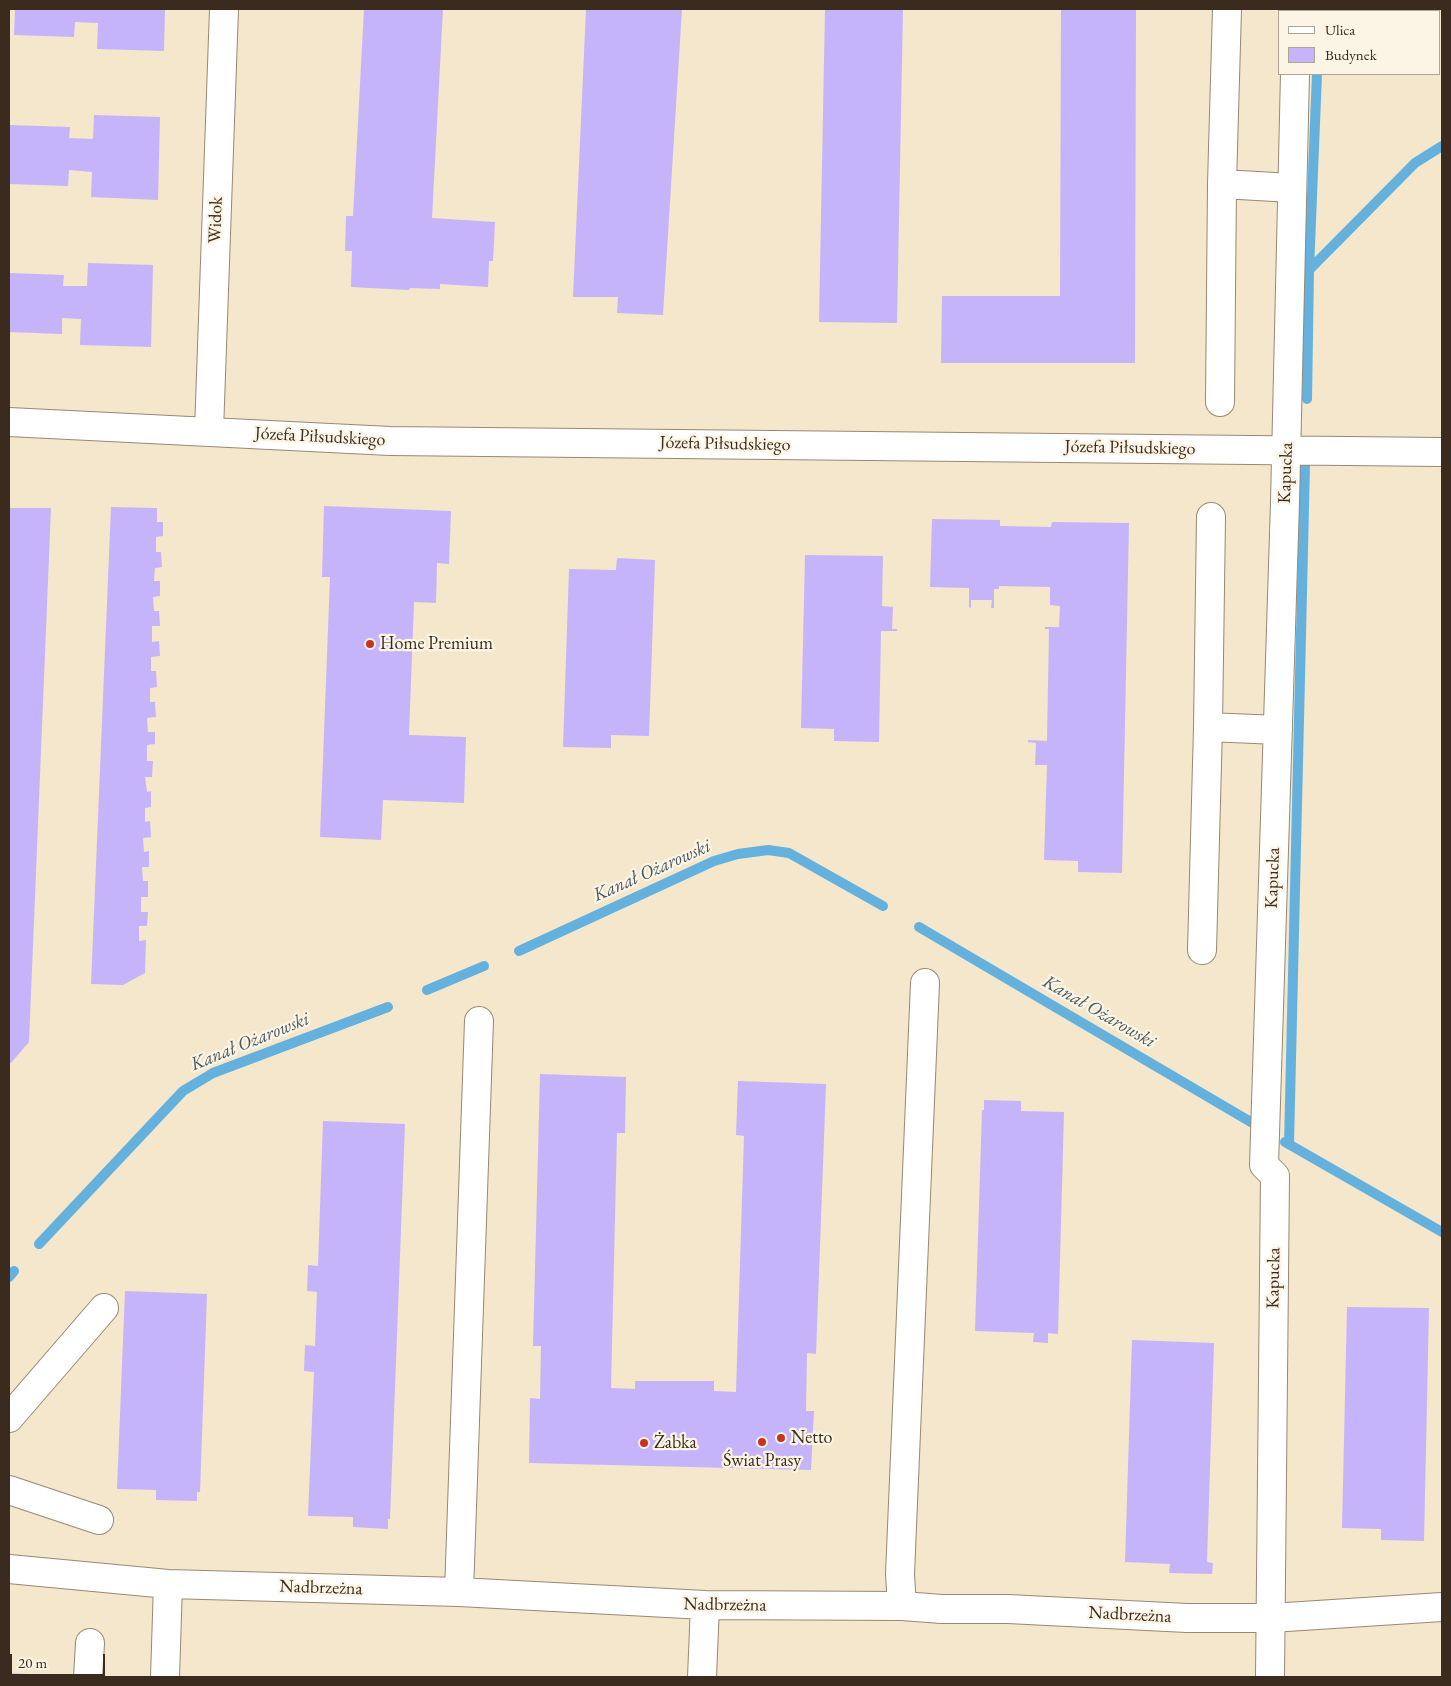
<!DOCTYPE html>
<html>
<head>
<meta charset="utf-8">
<style>
  body { margin:0 }
  #map { position:relative; width:1451px; height:1686px; overflow:hidden; background:#f4e7cc; font-family:"EB Garamond",serif }
  canvas { display:block }
  .frame { position:absolute; inset:0; border:10px solid #3b2a1e; pointer-events:none }
  .legend { position:absolute; left:1278px; top:10px; width:162px; height:65px; box-sizing:border-box; background:#fcf5e5; border:1px solid #afa495; margin:0; padding:6px 9px; list-style:none; font-size:15px; color:#3b2a1e }
  .legend li { display:flex; align-items:center; gap:10px; height:25px }
  .legend b { width:25px; border:1px solid #afa495 }
  .scale { position:absolute; left:10px; top:1654px; width:95px; height:22px; box-sizing:border-box; border:2px solid #3b2a1e; border-top:0; padding-left:6px; font-size:15px; line-height:18px; white-space:nowrap; color:#3b2a1e; -webkit-text-stroke:4px #fcf5e5; paint-order:stroke }
</style>
</head>
<body>
<div id="map">
<canvas width="1451" height="1686"></canvas>
<div class="frame"></div>
<ul class="legend">
<li><b style="height:6px;background:#fff"></b>Ulica</li>
<li><b style="height:14px;background:#c5b4f9"></b>Budynek</li>
</ul>
<div class="scale">20 m</div>
</div>
<script>
const context = document.querySelector('canvas').getContext('2d');
context.lineJoin = 'round';
function stroke(path, color, width, dash) { context.strokeStyle = color; context.lineWidth = width; context.lineCap = dash ? 'butt' : 'round'; context.setLineDash(dash || []); context.stroke(path); }
function fillPath(path, color) { context.fillStyle = color; context.fill(path, 'evenodd'); }
function label(font, color, halo, rows, align = 'center') {
  context.font = font + ' "EB Garamond",serif'; context.lineWidth = 4.5; context.setLineDash([]); context.textBaseline = 'middle'; context.strokeStyle = halo; context.fillStyle = color; for (const [text, x, y, turn = 0] of rows) {
    context.save(); context.translate(x, y); context.rotate((+turn || 0) * Math.PI / 180); context.textAlign = isNaN(turn) ? turn : align; if (halo) context.strokeText(text, 0, 0); context.fillText(text, 0, 0); context.restore();
  }
}
const stream = new Path2D(`
  M1319 11V9
  M1309 270 1317 74
  M1307 399 1309 270 1415 163 1442 146
  M919 927 1261 1128
  M519 951 714 861 738 854 768 850 789 853 883 906
  M427 990 484 966
  M1285 1142 1442 1232
  M1289 1144 1305 465
  M39 1244 183 1091 213 1073 388 1007
  M9 1277 14 1271`);
const building = new Path2D(`
  M15 9H165L164 51 97 49 98 23 75 22 74 37 14 35Z
  M364 9H443L432 218 495 222 493 261H489L488 287 440 284V289L410 288 409 290 351 287 352 251H345L346 216H353Z
  M586 9H682L663 315 617 313 618 297H573Z
  M825 9H903L897 323 819 322Z
  M1061 9H1136L1135 363H941L942 296H1060Z
  M94 115 160 117 158 200 91 197 92 172 69 170 68 186 9 184 10 125 70 127 69 138 93 139Z
  M88 263 153 265 151 347 80 345 81 319 62 318V334L9 332V273L64 275 63 286H87Z
  M324 506 451 511 449 564 437 563 436 603 414 602 409 735 466 737 464 803 383 800 381 840 320 837 330 577H322Z
  M111 507 157 508V522H163V536L156 537V552H161L162 567 155 568 154 581H160V596L153 597 154 611H159L160 626H152V642L159 641 160 656 151 657V671H156L157 687 150 688V702H155L156 717 147 718 148 732H155V744L147 745V761H153L152 777H145L147 792 151 791V807L145 808V822L150 821 151 837 143 838 144 852 149 851V867H142L143 881H148V897H141V912H148L147 926H139V941L146 940 145 973 123 985 91 984Z
  M9 508H51L29 1042 11 1063H9Z
  M932 519 1000 520V526L1051 527 1052 522 1129 523 1122 873 1078 872V861L1044 860 1047 765H1035L1036 743 1028 742V740L1047 741 1049 629H1045V627H1059L1060 606 1050 605V587L999 586V589H994V608H991L992 600H971V608L969 607V588L930 587Z
  M805 555 883 556 882 606 893 607 892 629H897V631H881L879 742 834 741V729L801 728Z
  M617 558 655 560 649 736 611 735V748L563 747 569 569 616 570Z
  M540 1074 626 1077 625 1133H617L611 1388 635 1389V1381H714V1391L736 1392 744 1136 736 1135 738 1081 826 1084 816 1354 807 1353 806 1411H814L811 1470 529 1463 530 1398 540 1399 541 1346H533Z
  M984 1100 1021 1101V1111L1064 1112 1058 1334 1048 1333V1343L1033 1342 1034 1333 975 1331 982 1110H984Z
  M323 1121 405 1124 390 1519H388V1529L353 1527V1517L308 1516 314 1372 304 1371 305 1345 315 1346 317 1292 307 1291 308 1265 318 1266Z
  M125 1291 207 1294 200 1492H197V1501L156 1500V1490L117 1489Z
  M1347 1307 1429 1308 1424 1541 1381 1540V1529L1342 1528Z
  M1132 1340 1214 1343 1207 1562 1213 1563 1212 1574 1169 1573 1170 1564 1125 1562Z
  M9 1673 29 1674V1677H9Z`);
const minor = new Path2D(`
  M1296 11V9
  M1222 184 1227 9
  M1220 402 1222 184 1292 188
  M9 422 390 441 1442 452
  M209 431 224 9
  M1208 727 1211 517
  M1202 950 1208 727 1278 730
  M9 1418 104 1308
  M9 1490 99 1520
  M9 1569 168 1584 459 1592 705 1605 902 1606 942 1609H1008L1187 1618H1271L1442 1607
  M459 1592 479 1021
  M902 1606 900 1574 925 983
  M88 1677 90 1643
  M165 1677 168 1584
  M702 1677 705 1605
  M1270 1677 1275 1176 1264 1165 1285 502 1295 74`);
const markers = [
  [370,644,5,"#c8321e"],
  [781,1438,5,"#c8321e"],
  [762,1442,5,"#c8321e"],
  [644,1443,5,"#c8321e"]
];
const streetNames = [
  ["Widok",216,220,-88],
  ["Józefa Piłsudskiego",320,437,3],
  ["Józefa Piłsudskiego",725,444,1],
  ["Józefa Piłsudskiego",1130,448,1],
  ["Kapucka",1286,473,-88],
  ["Kapucka",1273,878,-88],
  ["Kapucka",1274,1278,-89],
  ["Nadbrzeżna",321,1588,2],
  ["Nadbrzeżna",725,1605,1],
  ["Nadbrzeżna",1130,1615,3]
];
const poiNames = [
  ["Home Premium",380,644],
  ["Netto",791,1438],
  ["Żabka",654,1443],
  ["Świat Prasy",762,1461,"center"]
];
const waterNames = [
  ["Kanał Ożarowski",652,871,-24],
  ["Kanał Ożarowski",1099,1012,30],
  ["Kanał Ożarowski",250,1042,-22]
];
stroke(stream, '#64b1dd', 10);
fillPath(building, '#c5b4f9');
stroke(minor, '#988875', 30);
stroke(minor, '#fff', 28);
for (const [x, y, r, color] of markers) { const dot = new Path2D(); dot.arc(x, y, r, 0, 2 * Math.PI); context.fillStyle = color; context.fill(dot); stroke(dot, '#fcf5e5', 2); }
label('18px', '#3b2a1e', '#fcf5e5', streetNames);
label('18px', '#3b2a1e', '#fcf5e5', poiNames, 'left');
label('italic 19px', '#495961', '#fcf5e5', waterNames);
</script>
</body>
</html>
